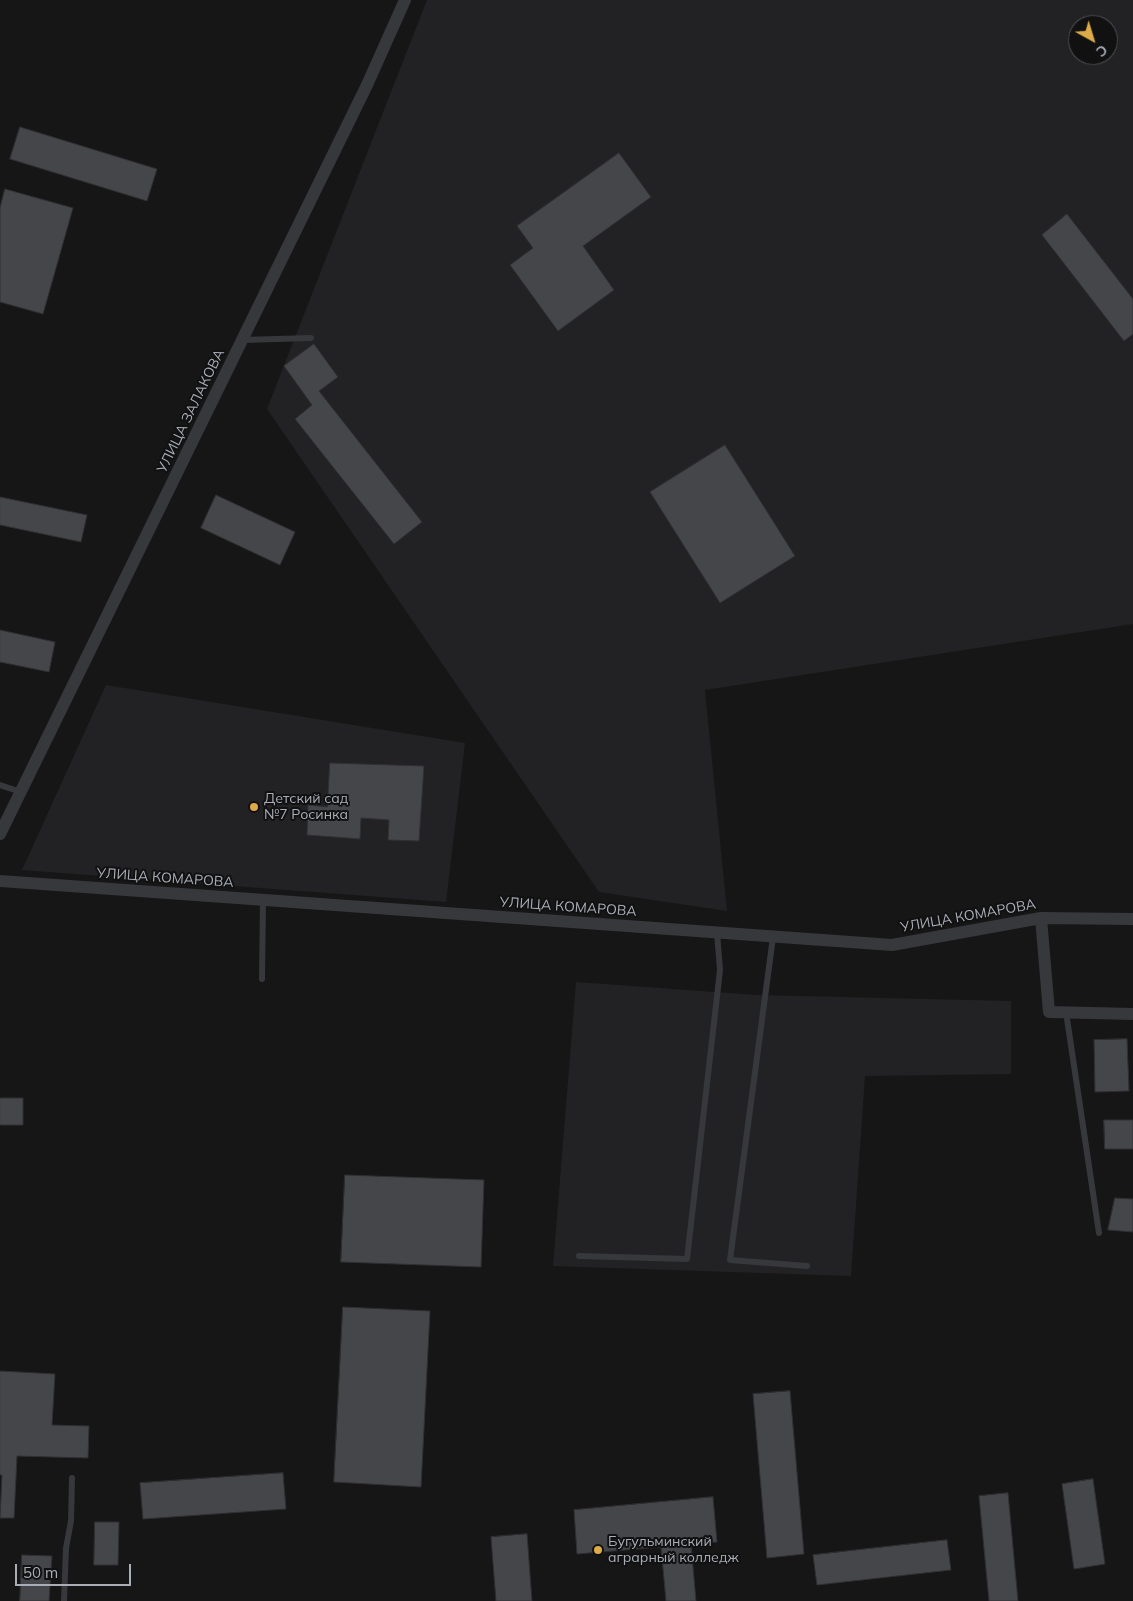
<!DOCTYPE html>
<html>
<head>
<meta charset="utf-8">
<style>
  body { margin:0 }
  #map { position:relative; width:1133px; height:1601px; overflow:hidden; background:#161617; font-family:Mulish,sans-serif }
  canvas { display:block }
  .north { position:absolute; left:1068px; top:15px; width:50px; height:50px; box-sizing:border-box; background:#111112; border:1px solid #4e4f54; border-radius:50%; rotate:141deg; font-size:14px; font-weight:700; line-height:20px; text-align:center; color:#a9adb6 }
  .north::after { content:''; display:block; margin:auto; width:18px; height:22px; background:#ddab48; clip-path:polygon(50% 0,100% 100%,50% 72%,0 100%) }
  .scale { position:absolute; left:15px; top:1564px; width:116px; height:22px; box-sizing:border-box; border:2px solid #a9adb6; border-top:0; padding-left:6px; font-size:15px; line-height:18px; white-space:nowrap; color:#a9adb6; -webkit-text-stroke:4px #111112; paint-order:stroke }
</style>
</head>
<body>
<div id="map">
<canvas width="1133" height="1601"></canvas>
<div class="north">С</div>
<div class="scale">50 m</div>
</div>
<script>
const context = document.querySelector('canvas').getContext('2d');
context.lineJoin = 'round';
function fillPath(path, color) { context.fillStyle = color; context.fill(path, 'evenodd'); }
function stroke(path, color, width, dash) { context.strokeStyle = color; context.lineWidth = width; context.lineCap = dash ? 'butt' : 'round'; context.setLineDash(dash || []); context.stroke(path); }
function label(font, color, halo, rows, align = 'center') {
  context.font = font + ' Mulish,sans-serif'; context.lineWidth = 4; context.setLineDash([]); context.textBaseline = 'middle'; context.strokeStyle = halo; context.fillStyle = color; for (const [text, x, y, turn = 0] of rows) {
    context.save(); context.translate(x, y); context.rotate((+turn || 0) * Math.PI / 180); context.textAlign = isNaN(turn) ? turn : align; if (halo) context.strokeText(text, 0, 0); context.fillText(text, 0, 0); context.restore();
  }
}
const built = new Path2D(`
  M427 0H1133V624L705 690 727 911 599 892 267 409ZM1078 25H1108V55H1078Z
  M106 685 465 743 446 902 22 870Z
  M576 982 757 995 1011 1001V1074L865 1076 851 1276 553 1266Z`);
const building = new Path2D(`
  M20 127 157 169 147 201 10 159Z
  M619 153 651 197 583 246 614 290 558 331 510 265 533 248 517 226Z
  M5 189 73 208 43 314 0 302V208Z
  M1067 214 1133 299V334L1124 341 1042 235Z
  M314 344 338 377 319 391 422 522 394 544 295 419 312 405 284 366Z
  M725 445 795 556 720 603 650 492Z
  M216 495 295 532 280 565 201 528Z
  M0 497 87 515 81 542 0 525Z
  M0 630 55 642 49 672 0 662Z
  M330 763 424 766 419 841 388 840 389 820 361 818 360 839 307 835 308 805 327 807Z
  M1127 1039 1129 1091 1095 1092 1094 1040Z
  M0 1098H23V1125H0Z
  M1104 1120H1133V1149H1105Z
  M345 1175 484 1180 481 1267 341 1262Z
  M1115 1198 1133 1199V1232L1108 1230Z
  M343 1307 430 1311 421 1487 334 1482Z
  M0 1371 55 1374 52 1425 89 1426 88 1458 17 1456 14 1518H0L2 1475H0Z
  M790 1391 804 1554 767 1558 753 1394Z
  M283 1473 286 1509 143 1519 140 1483Z
  M1093 1479 1105 1564 1074 1569 1062 1484Z
  M1008 1493 1018 1601H989L979 1496Z
  M713 1497 717 1542 691 1544 696 1601H666L661 1547 577 1554 574 1510Z
  M95 1522H119L118 1565H94Z
  M527 1534 532 1601H496L491 1537Z
  M947 1540 951 1570 817 1585 813 1555Z
  M22 1555 52 1556 49 1601H20Z`);
const service = new Path2D(`
  M242 340 311 338
  M0 785 21 792
  M773 937 730 1260 807 1266
  M262 979 263 900
  M1066 1012 1099 1233
  M579 1256 687 1259 720 970 717 933
  M64 1601 66 1548 71 1521 72 1478`);
const minor = new Path2D(`
  M0 834 367 85 405 0
  M0 881 892 945 1041 918 1133 919
  M1041 918 1049 1012 1133 1014`);
const markers = [
  [254,807,5,"#ddab48"],
  [598,1550,5,"#ddab48"]
];
const streetNames = [
  ["УЛИЦА ЗАЛАКОВА",191,411,-64],
  ["УЛИЦА КОМАРОВА",165,878,4],
  ["УЛИЦА КОМАРОВА",568,907,4],
  ["УЛИЦА КОМАРОВА",968,916,-10]
];
const poiNames = [
  ["Детский сад",264,799],
  ["№7 Росинка",264,815],
  ["Бугульминский",608,1542],
  ["аграрный колледж",608,1558]
];
fillPath(built, '#222224');
fillPath(building, '#45464a');
stroke(building, '#303033', 1);
stroke(service, '#37383c', 6);
stroke(minor, '#37383c', 12);
for (const [x, y, r, color] of markers) { const dot = new Path2D(); dot.arc(x, y, r, 0, 2 * Math.PI); context.fillStyle = color; context.fill(dot); stroke(dot, '#111112', 2); }
label('14px', '#a9adb6', '#111112', streetNames);
label('14px', '#a9adb6', '#111112', poiNames, 'left');
</script>
</body>
</html>
